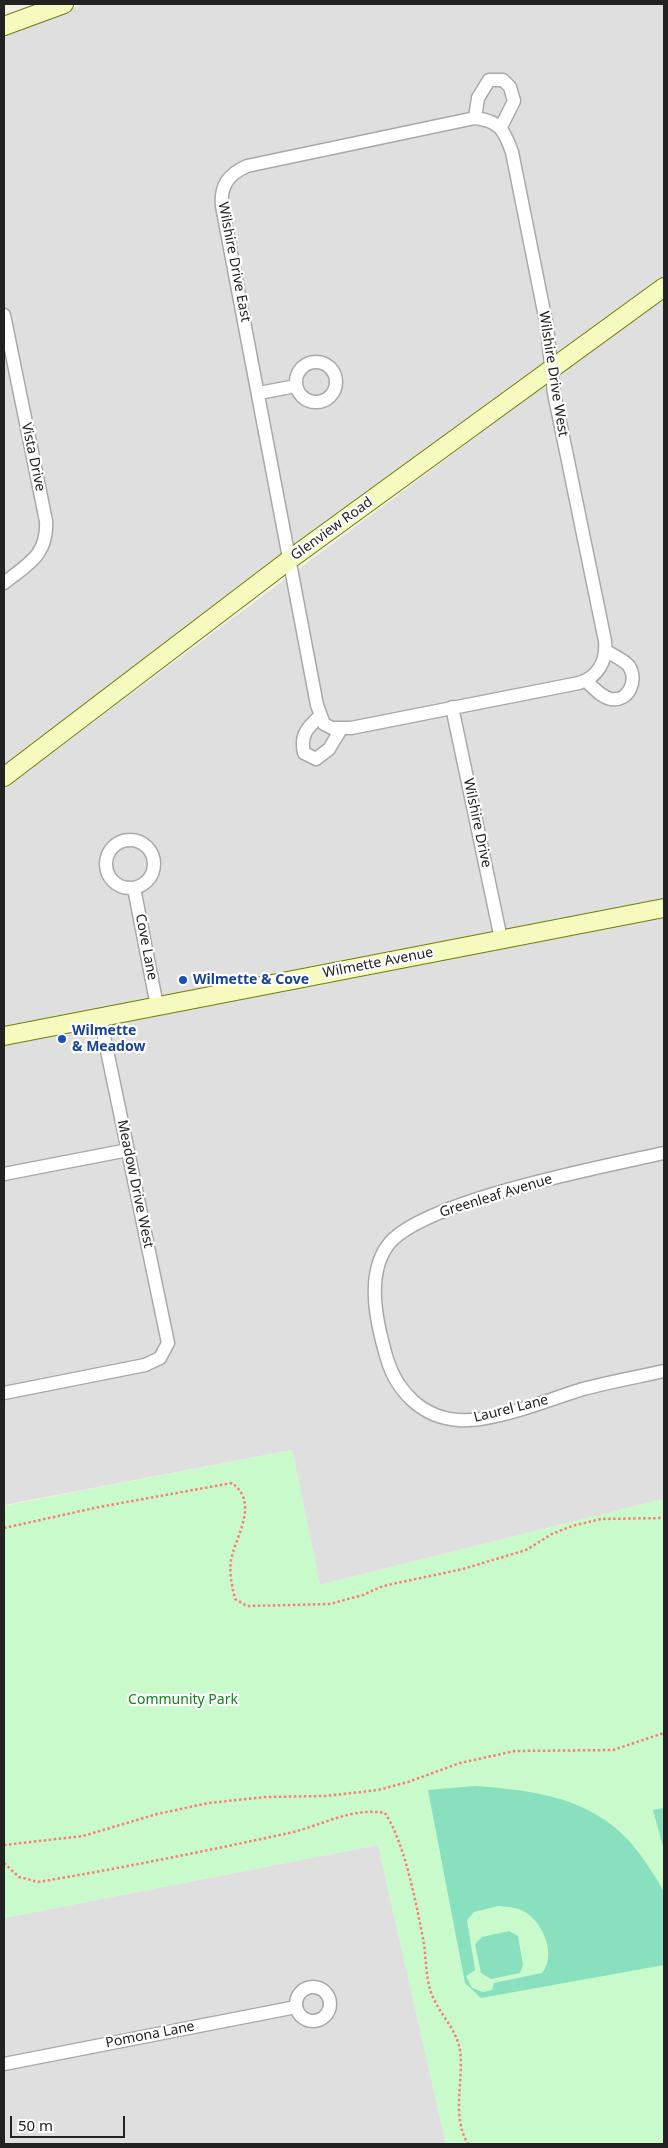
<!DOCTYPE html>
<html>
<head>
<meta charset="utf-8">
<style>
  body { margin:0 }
  #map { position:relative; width:668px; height:2148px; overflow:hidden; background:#f2efe9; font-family:"Noto Sans",sans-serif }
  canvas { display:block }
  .frame { position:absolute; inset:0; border:5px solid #222; pointer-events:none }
  .scale { position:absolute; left:10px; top:2116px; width:115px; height:22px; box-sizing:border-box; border:2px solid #222; border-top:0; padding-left:6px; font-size:15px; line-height:18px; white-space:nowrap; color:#222; -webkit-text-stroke:4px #fff; paint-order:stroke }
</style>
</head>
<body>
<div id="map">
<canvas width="668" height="2148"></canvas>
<div class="frame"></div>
<div class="scale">50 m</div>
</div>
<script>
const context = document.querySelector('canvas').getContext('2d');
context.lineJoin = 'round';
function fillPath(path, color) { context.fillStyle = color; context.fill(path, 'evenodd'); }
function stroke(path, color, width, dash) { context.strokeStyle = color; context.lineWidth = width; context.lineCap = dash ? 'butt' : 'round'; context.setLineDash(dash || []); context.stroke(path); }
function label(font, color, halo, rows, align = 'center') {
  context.font = font + ' "Noto Sans",sans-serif'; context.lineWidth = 4.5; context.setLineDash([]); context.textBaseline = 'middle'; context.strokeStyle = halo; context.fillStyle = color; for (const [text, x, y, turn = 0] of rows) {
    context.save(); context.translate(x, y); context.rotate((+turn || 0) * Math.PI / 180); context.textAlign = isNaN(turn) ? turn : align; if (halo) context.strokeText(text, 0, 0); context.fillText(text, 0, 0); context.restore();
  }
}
const residential = new Path2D(`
  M84 4H664V276L538 368 4 766V35Z
  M664 300V1499L320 1585 292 1450 4 1505V789L607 339Z
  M378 1845 446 2144H4V1918Z`);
const park = new Path2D(`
  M292 1450 320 1585 664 1499V2144H446L378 1845 4 1918V1506Z`);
const pitch = new Path2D(`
  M475 1786C546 1791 608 1801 648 1866 653 1874 660 1883 664 1893 667 1903 664 1951 664 1965L481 1998 465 1983 428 1790ZM498 1906C507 1907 517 1907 525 1912 543 1922 557 1956 542 1973L494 1983 492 1990 483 1992 472 1988 466 1976 475 1970 467 1920 474 1912Z
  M664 1808V1850L653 1810Z
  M509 1931 518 1936 523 1965 520 1973 491 1979 481 1973 475 1944 482 1937Z`);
const path = new Path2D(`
  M4 1528 99 1507 232 1483C259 1503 237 1533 231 1560 229 1573 232 1586 235 1599L247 1606 330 1604 363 1595 383 1586 463 1569 526 1550 552 1534 572 1526 601 1519 664 1518
  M4 1845 83 1836 157 1814 209 1803 265 1797 325 1796 378 1790 408 1782 460 1763 515 1751 613 1750 664 1733
  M4 1863 19 1877 38 1882C122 1868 206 1851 289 1833 321 1826 351 1807 385 1813 405 1843 417 1907 424 1944 426 1959 426 1975 430 1989 436 2011 456 2027 460 2050 464 2081 451 2116 468 2144`);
const street = new Path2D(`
  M475 118C500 121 504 130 512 152L547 327 554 393 605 641C607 661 598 677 579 683L351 728H332L324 724 317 705 222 206C220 185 229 174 247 166Z
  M475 118 478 98 489 80H503L510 87 514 101 501 127
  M4 315 46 521C48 555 28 564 4 583
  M296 382a20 20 0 1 1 40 0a20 20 0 1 1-40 0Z
  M259 393 296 386
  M586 681C593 687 601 697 611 699 629 702 638 680 629 666 624 660 613 655 606 651
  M452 707 501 939
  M320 716C307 728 300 735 304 753L316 759 329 749 341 729
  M106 864a24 24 0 1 1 48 0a24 24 0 1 1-48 0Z
  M134 888 157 1006
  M664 1153C606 1166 421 1201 388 1245 365 1276 377 1325 387 1359 397 1392 423 1418 459 1420 492 1423 550 1399 583 1389 610 1382 637 1377 664 1371
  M4 1174 128 1150
  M4 1393 145 1365 160 1358 168 1343 100 1017
  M296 2004a17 17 0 1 1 34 0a17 17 0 1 1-34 0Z
  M4 2064 296 2007`);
const secondary = new Path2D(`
  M4 26 64 4
  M4 777 289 560 664 287
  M4 1036 664 908`);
const markers = [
  [183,980,5,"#1a4fb4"],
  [62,1039,5,"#1a4fb4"]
];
const streetNames = [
  ["Wilshire Drive East",234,262,79],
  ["Wilshire Drive West",553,374,81],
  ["Vista Drive",33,457,78],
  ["Glenview Road",332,529,-36],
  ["Wilshire Drive",477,823,78],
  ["Cove Lane",146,947,79],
  ["Wilmette Avenue",378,963,-11],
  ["Meadow Drive West",135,1184,78],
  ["Greenleaf Avenue",496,1196,-17],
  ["Laurel Lane",511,1409,-14],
  ["Pomona Lane",150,2035,-11]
];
const transitNames = [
  ["Wilmette & Cove",193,980],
  ["Wilmette",72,1031],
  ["& Meadow",72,1047]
];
const parkNames = [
  ["Community Park",183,1700]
];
fillPath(residential, '#e0dfdf');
fillPath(park, '#c8facc');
fillPath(pitch, '#88e0be');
stroke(street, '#a9a9a9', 15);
stroke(secondary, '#707d05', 20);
stroke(path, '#fa8072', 2.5, [2.5, 2.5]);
stroke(street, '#fff', 12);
stroke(secondary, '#f7fabf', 18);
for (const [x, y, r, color] of markers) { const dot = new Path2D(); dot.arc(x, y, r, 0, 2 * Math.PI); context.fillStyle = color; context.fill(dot); stroke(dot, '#fff', 2); }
label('14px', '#222', '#fff', streetNames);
label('bold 14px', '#164399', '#fff', transitNames, 'left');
label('14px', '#0c8416', '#fff', parkNames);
</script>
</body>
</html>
